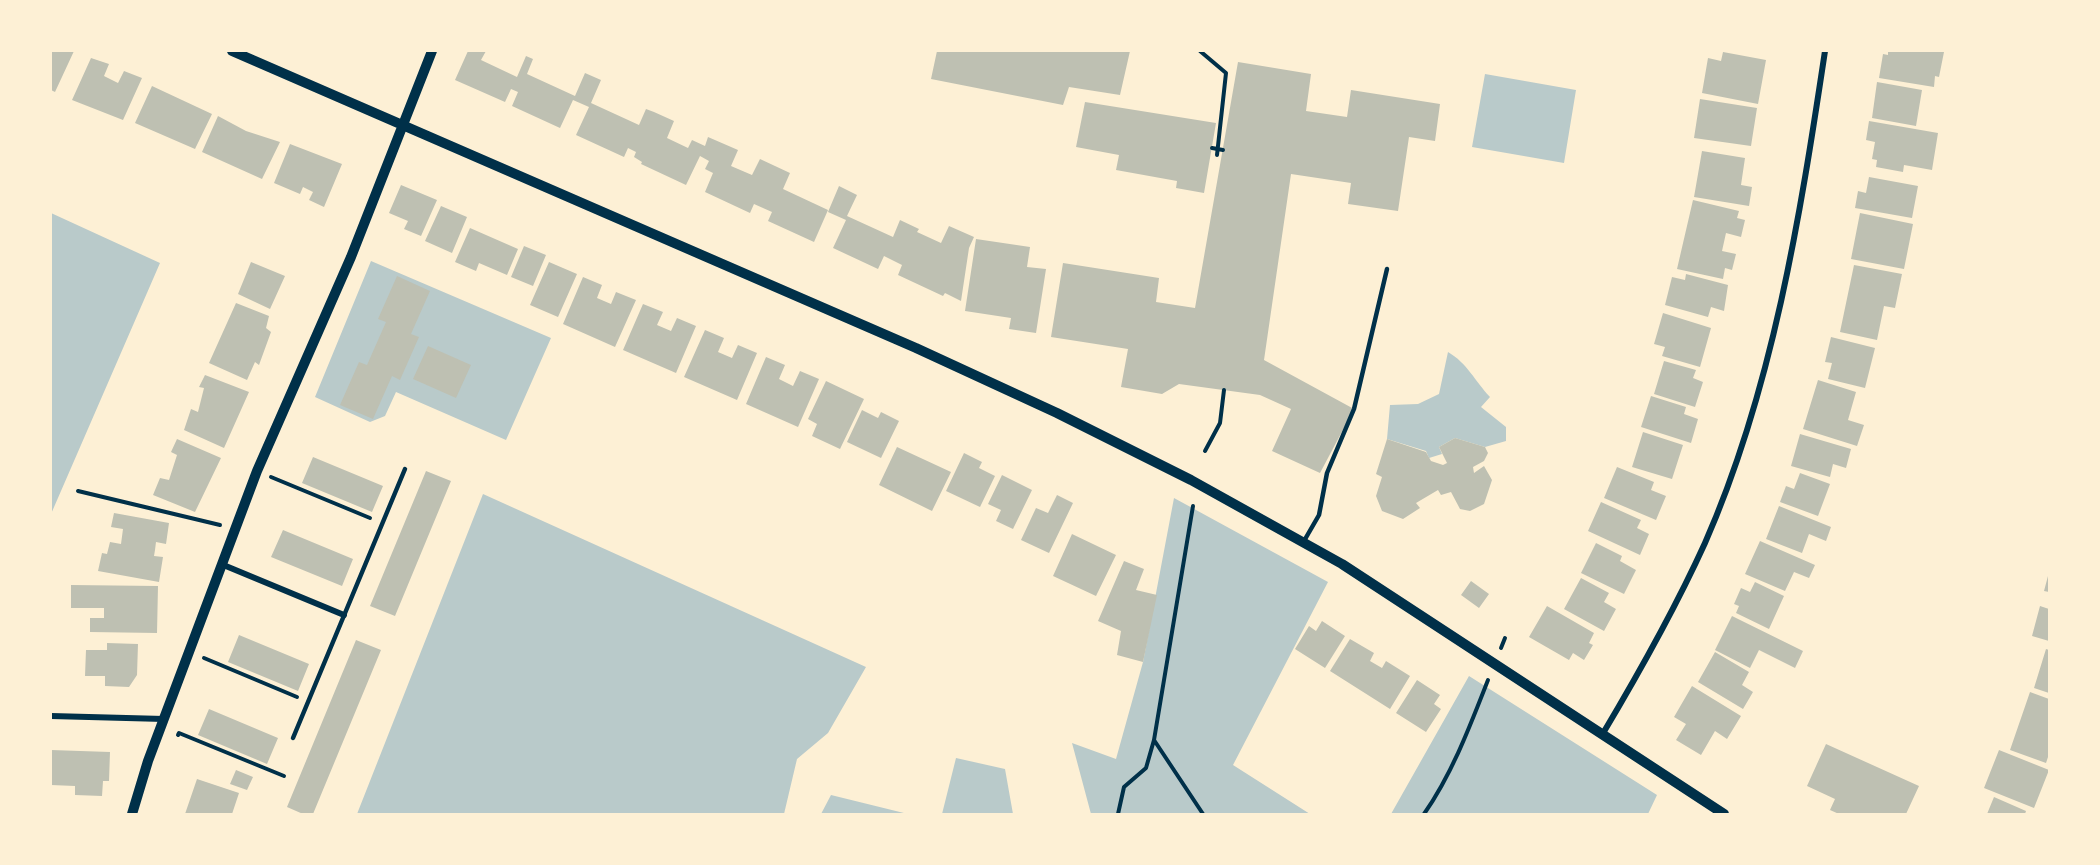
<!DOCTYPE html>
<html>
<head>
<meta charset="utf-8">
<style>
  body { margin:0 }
  #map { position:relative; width:2100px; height:865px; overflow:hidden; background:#fdf0d5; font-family:Inter,sans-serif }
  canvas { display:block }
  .frame { position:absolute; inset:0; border:52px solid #fdf0d5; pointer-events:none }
</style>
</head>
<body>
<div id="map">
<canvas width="2100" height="865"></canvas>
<div class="frame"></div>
</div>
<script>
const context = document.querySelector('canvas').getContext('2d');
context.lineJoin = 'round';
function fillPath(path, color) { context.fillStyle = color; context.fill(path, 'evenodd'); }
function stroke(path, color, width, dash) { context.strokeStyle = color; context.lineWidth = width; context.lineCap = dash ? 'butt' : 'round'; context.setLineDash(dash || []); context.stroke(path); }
const green = new Path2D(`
  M1485 74 1576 90 1564 163 1472 147Z
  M51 213 160 263 51 514Z
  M371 261 551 338 506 440 396 392 385 416 370 422 315 397Z
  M1448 352C1467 363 1475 381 1490 397L1481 407 1506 427V441L1485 447 1455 438 1439 447 1442 454 1429 458 1426 451 1387 439 1390 405 1418 404 1439 394Z
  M483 494 866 667 828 733 797 759 784 814H357Z
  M1174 498 1328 582 1233 765 1310 814H1091L1072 743 1116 759 1143 662Z
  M1469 676 1657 795 1648 814H1391Z
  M956 758 1005 769 1013 814H942Z
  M831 795 908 814H821Z`);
const building = new Path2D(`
  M54 51H74L55 92 51 90V52Z
  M468 51H486L481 60 517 77 526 56 533 59 527 74 575 96 585 73 601 80 591 103 639 125 646 109 654 112 674 121 667 138 688 148 692 140 705 146 708 137 738 150 731 166 752 175 760 159 790 173 783 189 828 210 814 242 768 221 772 212 754 204 750 213 705 192 713 173 705 169 709 161 700 156 686 185 641 164 642 162 634 157 636 152 628 148 624 157 576 135 589 107 573 100 560 128 512 106 518 92 511 89 505 102 455 80Z
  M937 51H1130L1120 95 1069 87 1063 105 931 79Z
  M1888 51 1944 52 1939 77 1935 76 1934 87 1879 78 1883 54 1888 55Z
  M1723 52 1766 60 1758 104 1702 93 1708 58 1721 61Z
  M91 58 109 64 104 76 118 83 124 71 142 78 123 120 72 100Z
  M1238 62 1311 74 1306 111 1347 117 1351 90 1440 104 1435 141 1409 137 1398 211 1348 204 1351 183 1291 174 1264 360 1354 409 1320 473 1272 451 1291 409 1260 395 1179 384 1162 394 1121 387 1128 349 1051 337 1063 263 1159 278 1156 302 1195 308Z
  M1877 82 1922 90 1916 126 1872 118Z
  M152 86 212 114 195 149 135 123Z
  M1700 99 1757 108 1751 146 1694 138Z
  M1085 102 1216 123 1204 193 1176 188 1177 181 1116 170 1119 155 1076 147Z
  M218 116 246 131 280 142 262 179 202 152Z
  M1869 121 1938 133 1932 170 1904 165 1903 172 1876 167 1877 160 1872 159 1875 142 1866 140Z
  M290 144 342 164 324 207 309 200 313 192 303 187 300 194 274 183Z
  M1702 151 1745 158 1741 185 1752 187 1749 206 1694 197Z
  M1869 177 1918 186 1912 218 1855 208 1858 191 1866 193Z
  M401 185 437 200 421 236 404 229 408 221 389 213Z
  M839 186 857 195 847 216 893 237 900 220 919 229 917 232 941 243 949 226 974 237 969 248 961 301 945 293 943 296 898 275 902 265 884 256 878 269 833 248 846 220 828 212Z
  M1693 200 1739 211 1737 218 1745 220 1741 237 1726 233 1722 251 1736 254 1732 270 1725 268 1723 279 1677 269Z
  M441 206 467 217 452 253 425 241Z
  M1860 213 1913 224 1904 269 1851 259Z
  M470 228 518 249 507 275 479 263 476 271 455 262Z
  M976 239 1030 247 1027 267 1046 269 1036 333 1009 329 1011 318 965 311Z
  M524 246 546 255 533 286 511 277Z
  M251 262 285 276 270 309 238 294Z
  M549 262 577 274 558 317 530 305Z
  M1854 265 1902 274 1895 308 1884 306 1877 340 1840 332Z
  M1686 274 1728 285 1724 311 1711 307 1708 317 1665 305 1672 277 1685 280Z
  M397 276 430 291 411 334 419 337 400 380 392 376 373 419 340 405 359 362 367 365 386 322 378 319Z
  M583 277 602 285 597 298 611 304 616 292 636 300 615 347 563 324Z
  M236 303 269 316 266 328 271 332 259 365 255 362 247 380 209 363Z
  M643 304 663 312 657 325 671 331 677 318 696 326 676 373 623 350Z
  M1663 313 1711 328 1700 367 1662 356 1665 347 1654 344Z
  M705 330 724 338 718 352 732 358 738 345 757 353 737 400 684 377Z
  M1831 337 1875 348 1865 388 1828 379 1832 363 1825 362Z
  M428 346 471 365 456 398 413 379Z
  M766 357 785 365 779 379 793 386 800 371 819 379 798 427 746 404Z
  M1664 361 1696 370 1693 378 1703 382 1695 407 1654 394Z
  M205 375 249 392 224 448 184 430 191 409 198 412 204 388 199 387Z
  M1818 380 1856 392 1848 420 1864 425 1857 446 1803 429Z
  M826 381 864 399 840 449 812 436 817 424 808 419Z
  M1651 396 1686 407 1684 414 1698 419 1691 443 1641 427Z
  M862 410 878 418 881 412 899 421 881 458 847 442Z
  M1643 432 1683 445 1672 479 1632 467Z
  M1800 434 1851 449 1846 468 1833 464 1830 477 1791 466Z
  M1455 438 1485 447 1488 453 1484 461 1473 467 1474 473 1484 466 1492 480 1484 504 1470 511 1460 509 1451 492 1441 495 1438 490 1416 503 1420 508 1403 519 1382 511 1376 496 1382 477 1376 474 1387 439 1426 452 1431 461 1443 465 1447 463 1439 447Z
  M177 439 221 458 195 512 153 495 160 478 169 480 177 455 171 452Z
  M897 447 951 472 932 511 879 485Z
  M964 453 982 462 979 468 995 476 980 507 946 491Z
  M313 457 383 486 372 512 302 483Z
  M1617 467 1654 482 1651 490 1666 496 1656 520 1604 498Z
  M426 471 451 481 395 616 370 606Z
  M1800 473 1830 484 1818 516 1780 502 1786 486 1794 489Z
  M1002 475 1032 490 1013 529 996 521 1001 510 988 504Z
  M1057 495 1073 503 1049 553 1021 540 1036 508 1048 513Z
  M1601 502 1641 520 1637 528 1649 534 1640 555 1588 531Z
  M1779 506 1831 527 1826 541 1809 534 1802 553 1766 539Z
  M114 513 169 523 166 544 156 542 155 550 154 556 163 557 159 582 98 571 102 553 107 554 110 542 121 544 123 529 111 527Z
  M283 530 353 559 342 586 271 557Z
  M1072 534 1116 555 1096 596 1053 576Z
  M1760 541 1815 565 1809 578 1794 572 1785 591 1745 574Z
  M1596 543 1622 556 1620 561 1636 570 1624 594 1581 573Z
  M1124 561 1144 569 1136 590 1157 595 1143 662 1117 655 1121 631 1098 621Z
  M2048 576H2049V592L2044 591Z
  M1581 578 1609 593 1604 602 1616 609 1604 631 1564 609Z
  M1471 581 1489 594 1479 608 1461 595Z
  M1755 582 1784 596 1769 629 1736 613 1739 606 1734 604 1741 588 1750 592Z
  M71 585 158 586 157 633 90 632V618H104V608H71Z
  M1547 606 1594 633 1589 643 1593 645 1584 660 1573 653 1569 660 1529 637Z
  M2040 606 2049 609V641L2032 636Z
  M1732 616 1803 651 1795 668 1759 650 1750 668 1715 650Z
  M1322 621 1345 636 1325 668 1295 649 1309 626 1316 631Z
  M239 635 309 664 298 691 228 662Z
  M1350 639 1374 653 1370 661 1382 668 1386 661 1410 676 1390 709 1330 671Z
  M356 640 381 650 313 814H303L287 807Z
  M107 643 138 644 137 675 129 687 105 686V676H85L86 650H107Z
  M2046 649 2049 650V693L2034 688Z
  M1715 652 1749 672 1742 685 1753 692 1743 709 1698 682Z
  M1417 680 1440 695 1434 704 1441 709 1426 732 1396 713Z
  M1692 686 1741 716 1727 739 1715 731 1701 755 1676 740 1686 724 1674 717Z
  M2030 692 2049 699V754L2046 763 2010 750Z
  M209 709 278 738 267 764 198 735Z
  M1826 744 1919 786 1906 814H1839L1830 810 1835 799 1807 786Z
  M51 750 110 752 109 781H103L102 796 75 795V786L51 785Z
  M1999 750 2049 770 2034 808 1984 788Z
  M236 770 253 777 247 790 230 784Z
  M197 779 239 793 232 814H185Z
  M1994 797 2026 811 2025 814H1987Z`);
const path = new Path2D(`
  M1200 51 1226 73 1217 155
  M1212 148 1223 150
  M1205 451 1220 423 1224 390
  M271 477 370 518
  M78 491 220 525
  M1501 648 1505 638
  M204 658 297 697
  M178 735 179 733 284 776
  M1154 740 1203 814
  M1118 814 1124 787 1146 768 1154 740 1193 506
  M1424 814C1452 774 1470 726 1488 680`);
const service = new Path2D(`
  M1304 541 1319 515 1327 473 1354 409 1387 269
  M293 738 405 469`);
const minor = new Path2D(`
  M221 564 344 615
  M51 716 164 719
  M1602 735C1639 673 1675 609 1705 543 1773 388 1800 217 1825 51`);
const tertiary = new Path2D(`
  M232 51 916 348 1057 413 1191 480 1342 564 1724 814
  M132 814 148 761 257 471 351 257 432 51`);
fillPath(green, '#b9caca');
fillPath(building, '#bec0b2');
stroke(path, '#003049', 4);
stroke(service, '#003049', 4.5);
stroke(minor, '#003049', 6);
stroke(tertiary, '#003049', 10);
</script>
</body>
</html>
